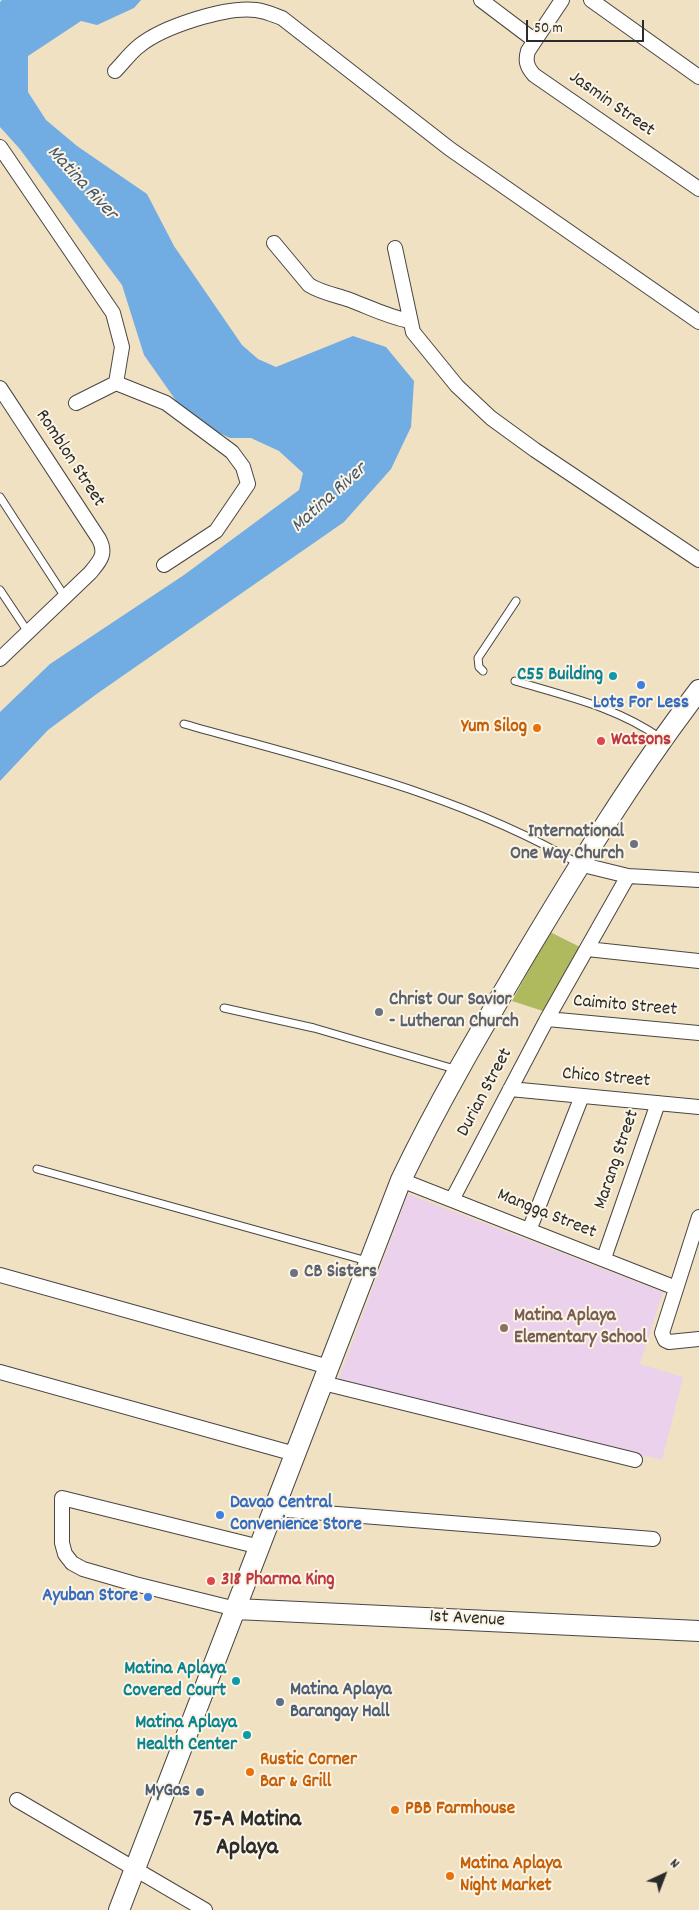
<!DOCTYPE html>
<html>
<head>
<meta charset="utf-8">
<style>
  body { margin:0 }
  #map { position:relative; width:699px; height:1910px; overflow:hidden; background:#f0e1c2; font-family:Dekko,sans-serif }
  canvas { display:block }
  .north { position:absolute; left:639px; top:1850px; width:50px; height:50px; -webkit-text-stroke:4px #fcf5e5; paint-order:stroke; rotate:43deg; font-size:14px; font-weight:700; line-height:20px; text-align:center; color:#2b2b2b }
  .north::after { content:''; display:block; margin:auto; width:18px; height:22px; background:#2b2b2b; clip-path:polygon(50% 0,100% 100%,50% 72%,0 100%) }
  .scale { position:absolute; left:526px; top:20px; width:118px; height:22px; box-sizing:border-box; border:2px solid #2b2b2b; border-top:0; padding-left:6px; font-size:15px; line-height:18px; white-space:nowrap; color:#2b2b2b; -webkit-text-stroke:4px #fcf5e5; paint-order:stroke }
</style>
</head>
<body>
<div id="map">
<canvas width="699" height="1910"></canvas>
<div class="north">N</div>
<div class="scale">50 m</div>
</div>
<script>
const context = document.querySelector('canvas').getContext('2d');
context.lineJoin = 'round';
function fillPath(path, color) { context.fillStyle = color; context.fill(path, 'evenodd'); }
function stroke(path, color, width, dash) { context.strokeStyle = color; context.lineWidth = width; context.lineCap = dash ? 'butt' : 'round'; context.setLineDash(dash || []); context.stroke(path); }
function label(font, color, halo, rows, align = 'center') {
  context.font = font + ' Dekko,sans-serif'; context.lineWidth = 4; context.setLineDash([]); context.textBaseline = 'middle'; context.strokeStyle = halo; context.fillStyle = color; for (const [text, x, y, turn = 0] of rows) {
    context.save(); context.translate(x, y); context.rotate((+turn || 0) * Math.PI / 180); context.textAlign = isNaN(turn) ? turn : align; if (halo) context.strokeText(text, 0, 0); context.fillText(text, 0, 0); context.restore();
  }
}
const built = new Path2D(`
  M408 1194 663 1292 640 1364 683 1377 662 1460 338 1380Z`);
const green = new Path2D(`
  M550 932 580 947 543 1011 512 1001Z`);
const water = new Path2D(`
  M2 0H141L134 8 97 25 81 21 28 56V92L46 120 77 146 147 194 174 246 242 345 258 359 276 367 353 336 386 347 414 381 411 427 391 469 344 522 98 693 48 730 0 781V712L50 664 184 575 299 490 303 473 279 451 251 438H230L207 427 177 402 144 355 122 285 19 148 0 127V2Z`);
const lane = new Path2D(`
  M0 497 65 597
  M0 590 28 632
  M483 671 479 667 478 658 516 601
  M515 681C569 697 616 707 662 739
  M184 724C318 762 458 793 579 864
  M224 1008 314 1028 458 1070
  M37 1169 367 1261`);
const street = new Path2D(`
  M481 0 534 40
  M562 0 528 51C525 61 527 67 534 75L699 189
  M591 0 699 77
  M115 71C123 63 130 53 139 46 162 27 226 6 256 10 265 11 274 15 282 18L450 149 699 322
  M0 147 113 313 122 347 116 383
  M274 243 309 285C322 293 336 295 350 300 371 308 386 316 409 321
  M395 248 413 332 457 386 491 418 535 450 699 560
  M0 388 99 539C107 554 100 561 90 573L0 659
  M76 403 116 383 166 403 232 452 243 467 248 484 216 531 164 565
  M579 864 628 876 699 880
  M587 949 699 961
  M547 1019 699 1033
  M510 1089 699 1107
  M401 1180 676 1288
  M453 1198 547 1019 628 876
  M699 1217 662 1333 665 1340 669 1342 699 1339
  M530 1228 582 1096
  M604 1258 658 1103
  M0 1275 329 1367
  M0 1372 295 1454
  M323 1383 635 1460
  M274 1509 653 1539
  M236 1609 135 1584 83 1569 72 1563 65 1554 62 1543V1498L260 1547
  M17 1800 205 1910`);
const secondary = new Path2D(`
  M236 1609 699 1631
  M119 1910 401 1180C438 1103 481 1030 524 957 579 865 634 775 699 690`);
const markers = [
  [613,676,5,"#0f9aa8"],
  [641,685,5,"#3f7fe0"],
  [537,728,5,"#e8710a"],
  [601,741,5,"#e0444e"],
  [634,844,5,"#6b7280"],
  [379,1012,5,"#6b7280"],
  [294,1273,5,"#6b7280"],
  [504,1328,5,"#8d6e63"],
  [220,1515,5,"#3f7fe0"],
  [211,1581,5,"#e0444e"],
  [148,1597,5,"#3f7fe0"],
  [236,1681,5,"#0f9aa8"],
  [280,1702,5,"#5c6f8a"],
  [247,1735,5,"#0f9aa8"],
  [250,1772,5,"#e8710a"],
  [200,1792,5,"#5c6f8a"],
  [395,1810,5,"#e8710a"],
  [450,1876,5,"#e8710a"]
];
const streetNames = [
  ["Jasmin Street",611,105,35],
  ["Romblon Street",69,459,57],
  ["Caimito Street",625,1007,5],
  ["Chico Street",606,1079,5],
  ["Durian Street",486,1093,-62],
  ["Marang Street",618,1160,-71],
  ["Mangga Street",546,1215,22],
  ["1st Avenue",467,1620,3]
];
const cultureNames = [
  ["C55 Building",603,676],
  ["Matina Aplaya",226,1670],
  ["Covered Court",226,1692],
  ["Matina Aplaya",237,1724],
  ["Health Center",237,1746]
];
const shopNames = [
  ["Lots For Less",641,704],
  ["Davao Central",230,1504,"left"],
  ["Convenience Store",230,1526,"left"],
  ["Ayuban Store",138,1597,"right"]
];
const foodNames = [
  ["Yum Silog",527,728,"right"],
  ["Rustic Corner",260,1761],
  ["Bar & Grill",260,1783],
  ["PBB Farmhouse",405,1810],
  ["Matina Aplaya",460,1865],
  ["Night Market",460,1887]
];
const healthNames = [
  ["Watsons",611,741],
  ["318 Pharma King",221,1581]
];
const worshipNames = [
  ["International",624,833,"right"],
  ["One Way Church",624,855,"right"],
  ["Christ Our Savior",389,1001],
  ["- Lutheran Church",389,1023],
  ["CB Sisters",304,1273]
];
const educationNames = [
  ["Matina Aplaya",514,1317],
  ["Elementary School",514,1339]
];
const serviceNames = [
  ["Matina Aplaya",290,1691],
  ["Barangay Hall",290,1713],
  ["MyGas",190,1792,"right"]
];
const waterNames = [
  ["Matina River",81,184,47],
  ["Matina River",330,499,-42]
];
const districtNames = [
  ["75-A Matina",247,1822],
  ["Aplaya",247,1850]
];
fillPath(built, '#ebd1eb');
fillPath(green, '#aeba5d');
fillPath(water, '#71ace2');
stroke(lane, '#494642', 9);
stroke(street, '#494642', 16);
stroke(secondary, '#494642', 22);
stroke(lane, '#fff', 7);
stroke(street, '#fff', 14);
stroke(secondary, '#fff', 20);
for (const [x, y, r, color] of markers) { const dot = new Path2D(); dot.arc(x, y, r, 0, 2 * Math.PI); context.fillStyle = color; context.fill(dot); stroke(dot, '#fcf5e5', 2); }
label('19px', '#2b2b2b', '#fcf5e5', streetNames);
label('bold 19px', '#0d838f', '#fcf5e5', cultureNames, 'right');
label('bold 19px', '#366cbe', '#fcf5e5', shopNames);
label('bold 19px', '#c56008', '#fcf5e5', foodNames, 'left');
label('bold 19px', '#be3a42', '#fcf5e5', healthNames, 'left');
label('bold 19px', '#5b616d', '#fcf5e5', worshipNames, 'left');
label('bold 19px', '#785e54', '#fcf5e5', educationNames, 'left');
label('bold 19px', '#4e5e75', '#fcf5e5', serviceNames, 'left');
label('italic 20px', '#44586b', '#fcf5e5', waterNames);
label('bold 24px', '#2b2b2b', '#fcf5e5', districtNames);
</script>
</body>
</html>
